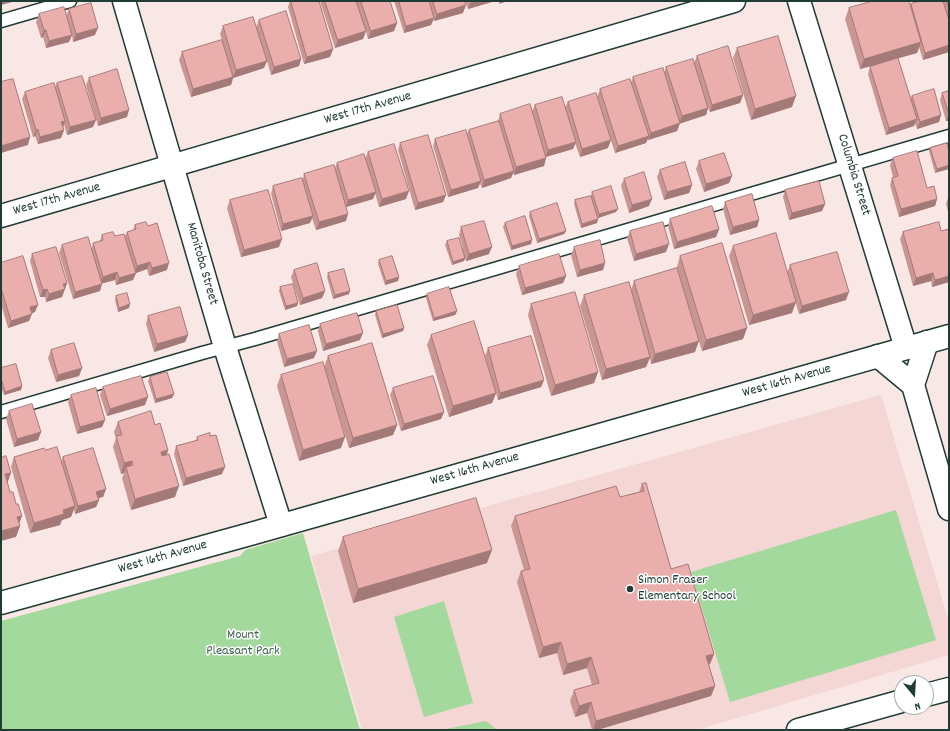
<!DOCTYPE html>
<html>
<head>
<meta charset="utf-8">
<style>
  body { margin:0 }
  #map { position:relative; width:950px; height:731px; overflow:hidden; background:#f9e7e6; font-family:Dekko,sans-serif }
  canvas { display:block }
  .frame { position:absolute; inset:0; border:2px solid #1f3d34; pointer-events:none }
  .north { position:absolute; left:894px; top:675px; width:40px; height:40px; box-sizing:border-box; background:#fff; border:1px solid #a5b1ae; border-radius:50%; rotate:162deg; font-size:11px; font-weight:700; line-height:16px; text-align:center; color:#1f3d34 }
  .north::after { content:''; display:block; margin:auto; width:14px; height:18px; background:#1f3d34; clip-path:polygon(50% 0,100% 100%,50% 72%,0 100%) }
</style>
</head>
<body>
<div id="map">
<canvas width="950" height="731"></canvas>
<div class="frame"></div>
<div class="north">N</div>
</div>
<script>
const context = document.querySelector('canvas').getContext('2d');
context.lineJoin = 'round';
function fillPath(path, color) { context.fillStyle = color; context.fill(path, 'evenodd'); }
function stroke(path, color, width, dash) { context.strokeStyle = color; context.lineWidth = width; context.lineCap = dash ? 'butt' : 'round'; context.setLineDash(dash || []); context.stroke(path); }
function label(font, color, halo, rows, align = 'center') {
  context.font = font + ' Dekko,sans-serif'; context.lineWidth = 3; context.setLineDash([]); context.textBaseline = 'middle'; context.strokeStyle = halo; context.fillStyle = color; for (const [text, x, y, turn = 0] of rows) {
    context.save(); context.translate(x, y); context.rotate((+turn || 0) * Math.PI / 180); context.textAlign = isNaN(turn) ? turn : align; if (halo) context.strokeText(text, 0, 0); context.fillText(text, 0, 0); context.restore();
  }
}
const built = new Path2D(`
  M881 395 949 622V655L697 730H362L311 556Z`);
const green = new Path2D(`
  M896 510 936 640 730 702 691 572Z
  M303 533 360 730H1V621L240 556 245 550Z
  M444 601 473 703 424 717 394 617Z
  M486 721 497 730H441Z`);
const lane = new Path2D(`
  M1 21 70 1
  M1 412 202 353 255 339 949 136`);
const street = new Path2D(`
  M124 1 225 347 281 525
  M799 1 906 348
  M1 216 734 1
  M927 342 913 385 949 509
  M878 356 913 385
  M926 695 949 689
  M798 730 902 701`);
const secondary = new Path2D(`
  M1 603 254 533 949 336`);
const wall = new Path2D(`
  M290 1H319L333 49 330 57 304 64 288 7Z
  M320 1H356V2V1H390L397 23 394 31 368 39 366 31 363 39 335 48Z
  M394 1H464L463 13 434 21V19L431 25 404 33Z
  M465 1H495L468 9Z
  M920 1H949V52L923 60 919 47 917 53 898 58 910 99 912 96 941 115 939 122 917 129 915 123 914 126 886 135 868 74 870 67 896 59 860 69 845 19 849 8 910 6 911 4Z
  M69 9 95 35 73 42 72 35 69 42 46 48 43 37 41 38 36 22 39 14 66 16Z
  M259 20 301 59 299 66 271 75 267 61 264 68 233 78 231 85 191 97 179 60 182 52 222 40 220 34 223 26 256 27Z
  M737 48 792 107 751 120 733 58Z
  M697 56 743 95 740 103 710 112 708 108 706 115 680 123 677 131 648 140V138L646 143 615 153 597 97 600 89 631 83 633 77 664 73 666 67 694 63Z
  M89 78 127 117 98 126 86 85Z
  M57 83 93 127 67 135 64 124 63 127 64 130 61 138 38 144 35 136 33 137 22 99 25 92 55 87Z
  M949 91V121H946L940 100 942 93Z
  M568 102 608 148 580 157 575 143 573 149 546 157 544 166 514 175 513 173 511 178 482 188 480 183 478 188 448 197 433 146 435 139 467 134 469 130 498 121 500 114 532 111 535 105 565 107Z
  M400 143 446 195 443 202 415 210 398 150Z
  M930 148 949 151 935 173 929 151Z
  M368 152 406 199 379 207 375 193 373 199 346 207V221L316 230 312 218 310 223 281 231 271 194 273 186 303 179 304 174 335 168 337 163 365 159Z
  M893 158 927 188 937 199 935 206 899 217 890 185 892 178 893 177 890 165Z
  M699 161 732 176 729 183 704 192 696 169Z
  M660 170 692 185 689 193 664 200 657 177Z
  M624 179 649 206 629 213 621 186Z
  M785 190 825 204 822 211 789 220 783 197Z
  M592 192 616 212 598 218 597 223 581 228 574 204 575 200 591 196Z
  M949 195V215L946 204Z
  M230 200 279 247 241 257 227 208Z
  M725 202 759 220 757 227 730 235 723 209Z
  M530 212 566 231 564 234 537 243 529 216Z
  M670 219 719 229 716 237 674 249 668 226Z
  M505 223 532 240 531 244 511 250 503 227Z
  M135 225 148 226 167 270 149 276 147 269 136 273 133 280 116 285 115 280 102 283 100 291 73 299 59 253 62 245 92 248 93 243 100 241 102 235 115 236H125L127 232 133 230Z
  M461 227 489 254 466 261 465 258 464 261 452 265 445 245 447 241 463 248 459 235Z
  M949 229V282L932 287 931 281 913 286 900 239 903 232 941 231Z
  M630 231 666 252 634 261 627 238Z
  M733 246 792 313 749 325 729 256Z
  M574 247 605 263 603 270 577 277 571 255Z
  M32 254 67 283 62 297 46 302 45 297H40L30 261Z
  M680 256 747 328 743 339 702 351 692 319 695 352 651 364 650 358 646 367 602 380 580 306 584 295 631 290 634 281 677 268V267Z
  M379 260 399 277 398 281 385 285 378 264Z
  M1 263 35 312 32 313 29 321 8 328 1 304Z
  M790 265 846 300 799 314 787 273Z
  M519 266 566 276 563 283 522 295 516 274Z
  M294 270 325 291 322 298 300 305 291 277Z
  M328 273 349 294 333 299 327 277Z
  M280 287 298 303 297 306 285 310 279 291Z
  M427 294 457 311 455 315 433 321 426 298Z
  M116 296 129 308 118 312 115 300Z
  M531 304 598 372 594 383 551 396 528 315Z
  M376 311 404 328 403 331 382 338 375 315Z
  M148 316 188 335 185 342 154 352 146 324Z
  M320 324 360 340 323 351 318 331Z
  M279 334 314 358 284 367 277 341Z
  M431 335 491 377 485 356 488 348 544 380 541 387 498 400 496 393 492 403 449 417 427 345Z
  M51 350 82 368 79 376 56 382 48 358Z
  M328 356 397 425 393 435 349 448 324 367Z
  M1 368 22 386 21 390 4 395 1 387Z
  M281 375 341 448 299 461 277 386Z
  M150 377 174 394 172 398 155 403 148 381Z
  M103 387 145 405 107 416 100 395Z
  M393 388 444 412 441 419 401 431 390 395Z
  M71 395 105 420 102 427 77 434 68 402Z
  M9 411 41 432 38 440 14 447 6 419Z
  M118 422 155 425 168 450 167 455 175 497 131 510 122 478 124 473 121 474 113 447 116 438 114 432Z
  M197 437 222 474 183 486 174 454 176 446 196 441Z
  M45 450 61 462 63 457 106 489 103 497 98 498 99 500 96 507 75 514 74 509 71 517 62 520 60 525 30 533 11 467 14 457Z
  M642 484 671 569 714 654 710 664 709 665 715 686 711 696 597 730H592L587 713 575 717 570 701 574 690 592 685 587 668 563 675 557 653 539 658 517 582 521 571 524 570 511 526 515 516 620 497 639 492Z
  M343 537 487 563 353 603 338 551Z`);
const shadedWall = new Path2D(`
  M1 1H16L1 5Z
  M474 1H495L468 9 471 2Z
  M500 1H508L499 4Z
  M466 5 463 13 434 21 437 14Z
  M434 18 431 25 404 33 406 26Z
  M397 23 394 31 368 39 371 31Z
  M98 28 95 35 73 42 76 34Z
  M44 30H46L43 37 41 38Z
  M366 31 363 39 335 48 338 40Z
  M72 35 69 42 46 48 49 41Z
  M921 42 917 53 860 69 864 59Z
  M949 45V52L923 60 925 53Z
  M333 49 330 57 304 64 307 57Z
  M301 59 299 66 271 75 274 67Z
  M267 61 264 68 233 78 231 85 191 97 193 89 233 77 236 70Z
  M743 95 740 103 710 112 712 105Z
  M796 96 792 107 751 120 755 109Z
  M708 108 706 115 679 124 682 116Z
  M129 110 127 117 98 126 101 118Z
  M949 114V121H946Z
  M941 115 939 122 917 129 920 122Z
  M917 119 914 126 886 135 889 128Z
  M96 120 93 127 67 135 70 127Z
  M65 121 63 128 61 122Z
  M680 123 677 131 648 140 651 133Z
  M38 129 35 136 33 137 36 130Z
  M64 130 61 138 38 144 40 137Z
  M649 136 646 143 615 153 618 146Z
  M30 137 28 145 1 153V146Z
  M611 140 608 148 580 157 582 149Z
  M576 142 573 149 545 157 548 150Z
  M546 158 544 166 514 175 516 167Z
  M949 165V169L935 173 937 169Z
  M514 171 511 178 482 188 484 180Z
  M732 176 729 183 704 192 706 184Z
  M481 181 478 188 448 197 451 190Z
  M692 185 689 193 664 200 667 192Z
  M409 191 406 199 379 207 382 199Z
  M376 192 373 199 346 207 348 200Z
  M446 195 443 202 415 210 418 203Z
  M652 199 649 206 629 213 632 205Z
  M937 199 935 206 899 217 901 209Z
  M825 204 822 211 789 220 792 213Z
  M618 209 616 212 598 218 599 214Z
  M348 214 346 221 316 230 319 222Z
  M313 216 310 223 281 231 283 224Z
  M598 219 597 223 581 228 582 224Z
  M759 220 757 227 730 235 733 227Z
  M719 229 716 237 674 249 677 242Z
  M566 231 564 234 537 243 539 239Z
  M282 239 279 247 241 257 244 250Z
  M532 240 531 244 511 250 512 246Z
  M669 244 666 252 634 261 636 254Z
  M492 247 489 254 466 261 469 254Z
  M465 258 464 261 452 265 453 262Z
  M150 262 147 269 136 273 133 280 116 285 119 278 134 273 137 266Z
  M169 263 167 270 149 276 152 268Z
  M605 263 603 270 577 277 580 270Z
  M117 272 115 280 100 284 103 277Z
  M933 273 931 281 913 286 916 278Z
  M566 276 563 283 522 295 525 288Z
  M949 276V282L932 287 935 280Z
  M399 277 398 281 385 285 386 281Z
  M67 283 62 297 46 302 49 294 63 284Z
  M102 284 100 291 73 299 75 292Z
  M47 289 45 297H40L43 290Z
  M325 291 322 298 300 305 303 298Z
  M350 291 349 294 333 299 335 295Z
  M849 292 846 300 799 314 802 306Z
  M796 302 792 313 749 325 753 315Z
  M298 303 297 306 285 310 286 306Z
  M130 304 129 308 118 312 119 308Z
  M38 305 35 312 27 315 30 307Z
  M457 311 455 315 433 321 434 318Z
  M32 314 29 321 8 328 11 321Z
  M404 328 403 331 382 338 383 334Z
  M747 328 743 339 702 351 706 340Z
  M363 333 360 340 323 351 326 344Z
  M188 335 185 342 154 352 157 344Z
  M699 341 695 352 651 364 655 354Z
  M317 351 314 358 284 367 287 359Z
  M650 357 646 367 602 380 606 369Z
  M82 368 79 376 56 382 58 375Z
  M598 372 594 383 551 396 555 385Z
  M544 380 541 387 498 400 500 393Z
  M22 386 21 390 4 395 5 392Z
  M496 393 492 403 449 417 453 406Z
  M174 394 172 398 155 403 156 399Z
  M148 397 145 405 107 416 110 409Z
  M444 412 441 419 401 431 404 424Z
  M105 420 102 427 77 434 80 427Z
  M397 425 393 435 349 448 353 438Z
  M41 432 38 440 14 447 17 439Z
  M345 437 341 448 299 461 303 450Z
  M168 450 164 461 161 452Z
  M132 461 128 472 126 467 124 473 121 474 124 463Z
  M225 467 222 474 183 486 186 478Z
  M11 473 7 484 5 474Z
  M179 486 175 497 131 510 135 499Z
  M106 489 103 497 94 499 96 492Z
  M99 500 96 507 75 514 78 506Z
  M75 506 71 517 62 520 60 525 30 533 34 523 63 510Z
  M22 516 18 527 20 526 16 537 1 541V531L17 517Z
  M492 550 487 563 353 603 358 589Z
  M561 642 557 653 539 658 543 647Z
  M714 654 710 664 702 667 706 656Z
  M591 657 587 668 563 675 567 664Z
  M715 686 711 696 597 730H593L596 721Z
  M591 702 587 713 575 717 579 706Z`);
const building = new Path2D(`
  M291 1H319L333 49 307 57Z
  M325 1H356L366 31 338 40Z
  M361 1H390L397 23 371 31Z
  M399 1H429L434 18 406 26Z
  M433 1H464L466 5 437 14Z
  M873 1H909L921 42 864 59 849 8Z
  M920 1H943L949 20V45L925 53 911 4Z
  M947 1H949V8Z
  M91 3 98 28 76 34 69 9Z
  M64 7 72 35 49 41 46 30H44L39 14Z
  M286 11 301 59 274 67 259 20Z
  M253 17 267 61 236 70 223 26Z
  M778 36 796 96 755 109 737 48Z
  M222 40 233 77 193 89 182 52Z
  M728 46 743 95 712 105 697 56Z
  M898 58 917 119 889 128 870 67Z
  M693 59 708 108 682 116 666 67Z
  M663 68 680 123 651 133 633 77Z
  M117 69 129 110 101 118 89 78Z
  M82 76 96 120 70 127 57 83Z
  M13 79 30 137 1 146V82Z
  M630 79 649 136 618 146 600 89Z
  M54 83 65 121 61 122 64 130 40 137 38 129 36 130 25 92Z
  M934 89 941 115 920 122 912 96Z
  M949 91V114L942 93Z
  M596 93 611 140 582 149 568 102Z
  M562 97 576 142 548 150 535 105Z
  M530 104 546 158 516 167 500 114Z
  M499 121 514 171 484 180 469 130Z
  M466 130 481 181 451 190 435 139Z
  M428 135 446 195 418 203 400 143Z
  M947 143 949 151V165L937 169 930 148Z
  M394 144 409 191 382 199 368 152Z
  M917 151 927 188 934 186 937 199 901 209 892 178 898 176 893 158Z
  M724 153 732 176 706 184 699 161Z
  M364 154 376 192 348 200 337 163Z
  M685 162 692 185 667 192 660 170Z
  M334 165 348 214 319 222 304 174Z
  M644 172 652 199 632 205 624 179Z
  M302 178 313 216 283 224 273 186Z
  M819 181 825 204 792 213 785 190Z
  M611 186 618 209 599 214 592 192Z
  M268 190 282 239 244 250 230 200Z
  M752 194 759 220 733 227 725 202Z
  M591 196 598 219 582 224 575 200Z
  M557 203 566 231 539 239 530 212Z
  M712 206 719 229 677 242 670 219Z
  M525 216 532 240 512 246 505 223Z
  M484 221 492 247 469 254 461 227Z
  M146 222 148 226 157 223 169 263 152 268 150 262 137 266 127 232 136 229 135 225Z
  M663 222 669 244 636 254 630 231Z
  M939 222 941 231 949 229V276L935 280 933 273 916 278 903 232Z
  M113 232 115 236 124 234 136 273 119 278 117 272 103 277 93 243 103 240 102 235Z
  M776 233 796 302 753 315 733 246Z
  M88 237 102 284 75 292 62 245Z
  M459 238 465 258 453 262 447 241Z
  M600 240 605 263 580 270 574 247Z
  M722 243 747 328 706 340 680 256Z
  M56 247 67 283 63 284 65 289 49 294 47 289 43 290 32 254Z
  M837 252 849 292 802 306 790 265Z
  M559 254 566 276 525 288 519 266Z
  M23 256 38 305 30 307 32 314 11 321 1 288V263Z
  M392 256 399 277 386 281 379 260Z
  M317 263 325 291 303 298 294 270Z
  M677 268 699 341 655 354 634 281Z
  M344 269 350 291 335 295 328 273Z
  M629 282 650 357 606 369 584 295Z
  M293 284 298 303 286 306 280 287Z
  M449 287 457 311 434 318 427 294Z
  M575 292 598 372 555 385 531 304Z
  M127 293 130 304 119 308 116 296Z
  M397 305 404 328 383 334 376 311Z
  M180 307 188 335 157 344 148 316Z
  M357 313 363 333 326 344 320 324Z
  M474 321 496 393 453 406 431 335Z
  M309 325 317 351 287 359 279 334Z
  M531 336 544 380 500 393 488 348Z
  M74 343 82 368 58 375 51 350Z
  M372 343 397 425 353 438 328 356Z
  M323 362 345 437 303 450 281 375Z
  M16 364 22 386 5 392 1 378V368Z
  M167 372 174 394 156 399 150 377Z
  M141 376 148 397 110 409 103 387Z
  M433 376 444 412 404 424 393 388Z
  M96 388 105 420 80 427 71 395Z
  M32 404 41 432 17 439 9 411Z
  M151 411 155 425 160 423 168 450 161 452 162 456 169 454 179 486 135 499 126 467 133 465 132 461 124 463 116 436 122 435 118 422Z
  M210 433V436L216 435 225 467 186 478 176 446 198 440 197 437Z
  M57 447 75 506 63 510 64 514 34 523 14 457 44 448 45 450Z
  M93 448 106 489 96 492 99 500 78 506 63 457Z
  M6 456 11 473 5 474 10 492H13L16 504H18L22 516 17 517 20 526 1 531V458Z
  M646 483 671 569 688 564 714 654 706 656 715 686 596 721 591 702 579 706 574 690 599 683 591 657 567 664 561 642 543 647 521 571 530 569 515 516 616 486 620 497 644 491 642 484Z
  M476 498 492 550 358 589 343 537Z`);
const markers = [
  [630,589,4,"#1f3d34"]
];
const streetNames = [
  ["West 17th Avenue",368,109,-16],
  ["Columbia Street",853,175,73],
  ["West 17th Avenue",57,200,-16],
  ["Manitoba Street",201,264,74],
  ["West 16th Avenue",787,382,-16],
  ["West 16th Avenue",475,470,-16],
  ["West 16th Avenue",163,558,-16]
];
const poiNames = [
  ["Simon Fraser",638,581],
  ["Elementary School",638,597]
];
const parkNames = [
  ["Mount",243,636],
  ["Pleasant Park",243,652]
];
fillPath(built, '#f4d6d5');
fillPath(green, '#a3d99d');
stroke(lane, '#1f3d34', 15);
stroke(street, '#1f3d34', 25);
stroke(secondary, '#1f3d34', 25);
stroke(lane, '#fff', 12);
stroke(street, '#fff', 22);
stroke(secondary, '#fff', 22);
fillPath(wall, '#c99694');
fillPath(shadedWall, '#a47a78');
fillPath(building, '#eaafac');
stroke(building, '#a47a78', 1);
for (const [x, y, r, color] of markers) { const dot = new Path2D(); dot.arc(x, y, r, 0, 2 * Math.PI); context.fillStyle = color; context.fill(dot); stroke(dot, '#fff', 1.5); }
label('14px', '#1f3d34', '#fff', streetNames);
label('14px', '#1f3d34', '#fff', poiNames, 'left');
label('14px', '#40644e', '#fff', parkNames);
</script>
</body>
</html>
